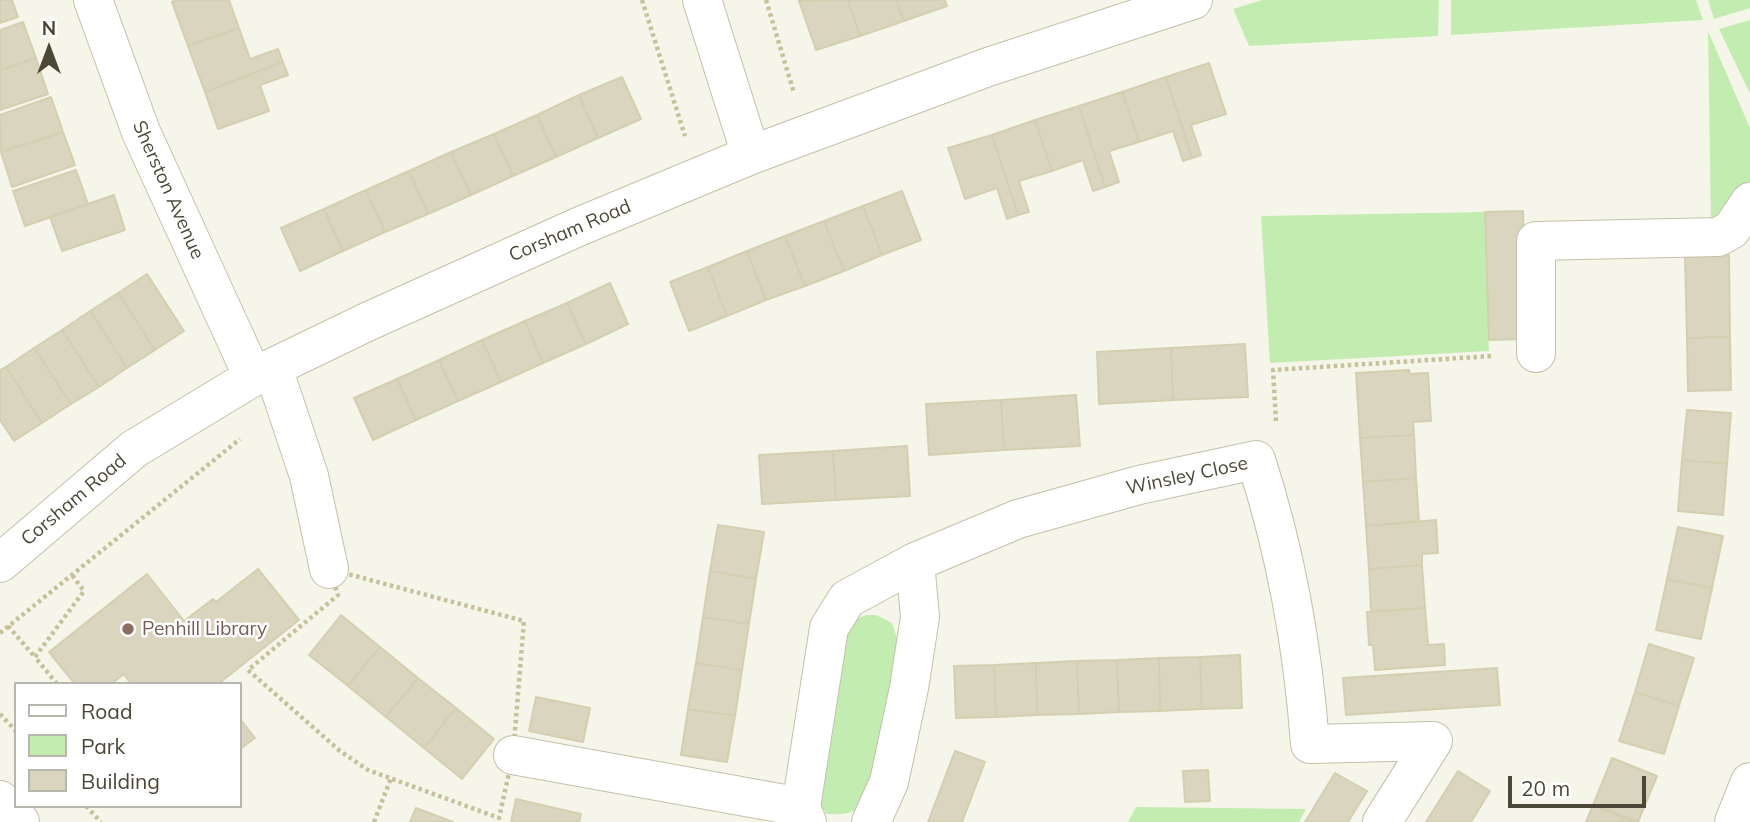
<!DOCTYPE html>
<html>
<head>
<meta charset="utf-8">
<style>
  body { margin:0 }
  #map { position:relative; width:1750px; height:822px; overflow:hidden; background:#f6f5ea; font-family:Mulish,sans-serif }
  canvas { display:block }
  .legend { position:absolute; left:14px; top:682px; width:228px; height:126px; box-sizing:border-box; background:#fff; border:2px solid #b7b6af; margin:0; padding:9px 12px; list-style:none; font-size:21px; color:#4b4837 }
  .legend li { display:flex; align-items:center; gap:14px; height:35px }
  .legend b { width:35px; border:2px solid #b7b6af }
  .north { position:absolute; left:14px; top:14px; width:70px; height:70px; -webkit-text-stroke:5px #fff; paint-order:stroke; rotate:0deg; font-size:19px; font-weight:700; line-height:28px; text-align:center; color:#4b4837 }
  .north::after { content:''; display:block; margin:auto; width:24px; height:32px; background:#4b4837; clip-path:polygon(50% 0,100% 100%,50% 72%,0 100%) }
  .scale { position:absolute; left:1508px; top:776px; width:138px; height:32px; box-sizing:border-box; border:4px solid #4b4837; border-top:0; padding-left:9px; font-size:21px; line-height:24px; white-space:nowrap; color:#4b4837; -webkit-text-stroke:5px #fff; paint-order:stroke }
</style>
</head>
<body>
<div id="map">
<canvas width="1750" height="822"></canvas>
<ul class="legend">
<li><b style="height:9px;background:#fff"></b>Road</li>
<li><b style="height:19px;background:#c3edb0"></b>Park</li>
<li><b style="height:19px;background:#d9d5be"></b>Building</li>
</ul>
<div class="north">N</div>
<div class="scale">20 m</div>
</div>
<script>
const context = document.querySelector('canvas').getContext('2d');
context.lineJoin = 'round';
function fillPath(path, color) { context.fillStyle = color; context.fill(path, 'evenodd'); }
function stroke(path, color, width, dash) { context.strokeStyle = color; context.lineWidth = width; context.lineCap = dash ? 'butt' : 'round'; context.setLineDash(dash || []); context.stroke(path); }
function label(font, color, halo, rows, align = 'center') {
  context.font = font + ' Mulish,sans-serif'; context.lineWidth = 5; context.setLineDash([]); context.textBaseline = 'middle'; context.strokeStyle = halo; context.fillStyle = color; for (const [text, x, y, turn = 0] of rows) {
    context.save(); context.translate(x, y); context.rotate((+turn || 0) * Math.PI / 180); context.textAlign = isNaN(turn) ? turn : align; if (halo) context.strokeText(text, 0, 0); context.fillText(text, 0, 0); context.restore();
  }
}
const green = new Path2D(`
  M1262 0H1439L1438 36 1249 46 1233 9Z
  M1451 0H1696L1703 20 1451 35Z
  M1708 0H1750V8L1714 19Z
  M1750 20V94L1719 29Z
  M1708 31 1750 128V188L1711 223Z
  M1485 212 1489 351 1270 363 1261 216Z
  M867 615H876L892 623 898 641C892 681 884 778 858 807 850 816 837 814 827 814L819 804 843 638 858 618Z
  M1136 807 1306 809 1299 822H1128Z`);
const building = new Path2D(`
  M0 0H12L18 17 0 23Z
  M176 0H229L239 28 188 46 172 2Z
  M848 0H896L904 21 860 36Z
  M848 0 860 36 816 50 799 1Z
  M896 0H945L947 6 904 21Z
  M23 22 36 58 0 70V30Z
  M239 28 250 59 278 49 283 62 205 92 188 46Z
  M36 58 48 94 0 110V70Z
  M283 62 288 75 260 85 269 111 218 129 205 92Z
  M1209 63 1226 114 1191 125 1201 155 1192 158 1166 77Z
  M622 77 641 119 598 138 579 95Z
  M1166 77 1192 158 1183 161 1173 131 1139 142 1122 92Z
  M1122 92 1139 142 1109 151 1119 182 1105 187 1079 106Z
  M579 95 598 138 556 157 537 115Z
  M51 97 63 132 1 152 0 115Z
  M1079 106 1105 187 1093 191 1083 160 1052 171 1035 120Z
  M537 115 556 157 513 176 494 134Z
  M1035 120 1052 171 1019 181 1029 212 1018 215 992 135Z
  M63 132 75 165 12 187 1 152Z
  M494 134 513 176 471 195 451 152Z
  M992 135 1018 215 1007 219 997 188 965 199 948 148Z
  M451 152 471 195 428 214 409 171Z
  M76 170 88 204 25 226 13 191Z
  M409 171 428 214 385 232 366 190Z
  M366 190 385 232 343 251 324 209Z
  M902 191 921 240 882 255 863 206Z
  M114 195 125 230 62 251 50 217Z
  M863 206 882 255 844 271 824 221Z
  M324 209 343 251 300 271 281 228Z
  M1523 211 1526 339 1489 340 1485 212Z
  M824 221 844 271 805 286 785 236Z
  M785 236 805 286 766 300 747 251Z
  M747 251 766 300 727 316 708 267Z
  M1729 255 1730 337 1687 338 1685 256Z
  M708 267 727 316 689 331 670 282Z
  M147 274 184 331 155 350 118 293Z
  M610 283 628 324 586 344 567 303Z
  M118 293 155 350 127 368 90 311Z
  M567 303 586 344 543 363 525 321Z
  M90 311 127 368 99 387 62 330Z
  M525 321 543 363 501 382 482 340Z
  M62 330 99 387 71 404 34 348Z
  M1730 337 1731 390 1688 391 1687 338Z
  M482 340 501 382 458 401 439 360Z
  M1245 344 1248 397 1173 400 1171 348Z
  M34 348 71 404 42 423 6 367Z
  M1171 348 1173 400 1099 404 1097 352Z
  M439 360 458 401 416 420 397 379Z
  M6 367 42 423 14 441 0 420V370Z
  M1409 370 1410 374 1428 373 1431 421 1413 422 1414 435 1360 438 1356 373Z
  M397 379 416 420 373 440 354 398Z
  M1076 395 1080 446 1004 450 1001 400Z
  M1001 400 1004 450 929 455 926 404Z
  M1687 410 1731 413 1727 464 1682 460Z
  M1414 435 1416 478 1363 482 1360 438Z
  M907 446 910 496 836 500 833 451Z
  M833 451 836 500 762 504 759 455Z
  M1682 460 1727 464 1723 515 1678 511Z
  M1416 478 1419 522 1366 526 1363 482Z
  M1436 520 1438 553 1422 554V565L1369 569 1366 526Z
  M718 525 764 532 756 579 710 571Z
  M1678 527 1723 536 1712 588 1667 579Z
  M1422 565 1425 608 1371 612 1369 569Z
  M258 569 299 620 218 684H131L124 674 111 684H75L49 652 147 574 184 621 213 599 216 602Z
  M710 571 756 579 749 624 703 617Z
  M1667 579 1712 588 1701 639 1656 630Z
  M1425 608 1428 645 1444 644 1445 665 1375 670 1373 645H1369L1367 612Z
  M341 615 380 647 348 686 309 655Z
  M703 617 749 624 742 670 696 663Z
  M1649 644 1694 658 1679 706 1635 692Z
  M380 647 418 678 386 717 348 686Z
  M1240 655 1242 708 1202 709 1200 657Z
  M1200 657 1202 709 1160 711 1159 658Z
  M1159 658 1160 711 1119 712 1117 660Z
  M1117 660 1119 712 1079 714 1077 661Z
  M1077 661 1079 714 1037 715 1036 663Z
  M696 663 742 670 735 716 688 709Z
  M1036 663 1037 715 996 717 994 665Z
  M994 665 996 717 956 718 954 666Z
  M1497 668 1500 705 1346 715 1343 678Z
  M418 678 456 708 424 748 386 717Z
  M1635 692 1679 706 1664 754 1619 741Z
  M536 697 590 708 583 742 529 731Z
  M456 708 494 739 462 779 424 748Z
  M688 709 735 716 727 762 681 755Z
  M240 719 255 738 240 749Z
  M955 751 985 762 962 822H928Z
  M1612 758 1657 776 1638 822 1593 805Z
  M1208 770 1210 801 1185 802 1183 771Z
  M1458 771 1490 791 1471 822H1426Z
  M1335 773 1367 791 1348 822H1305Z
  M516 799 581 814 579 822H511Z
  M1593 805 1635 822H1586Z
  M416 808 453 822H410Z`);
const path = new Path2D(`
  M642 0 685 136
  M766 0 794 93
  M1276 421 1273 370 1492 356
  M329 569 524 621 513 755 499 818 368 770 340 751 248 670 338 595Z
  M8 626 35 657
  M0 633 240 439
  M57 684 35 657 84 591 72 575
  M0 714 16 731
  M86 806 101 822
  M374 822 391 778`);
const minor = new Path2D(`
  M93 0 141 132 253 377
  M702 0 751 155
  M1536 353V241L1718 237 1731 230 1750 202
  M273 368 309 476 329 569
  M0 563 134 449 253 377 369 321 578 227 751 155 988 67 1193 0
  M513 755 801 807
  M0 800 20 822
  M807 822 801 807 829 628 847 599 915 562 1018 519 1139 485 1256 460C1286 553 1303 647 1310 744L1433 741 1382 822
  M871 822 889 782 909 688 920 617 915 562
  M1734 822 1750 782`);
const markers = [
  [128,629,7,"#8d6e63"]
];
const streetNames = [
  ["Sherston Avenue",168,190,66],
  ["Corsham Road",570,231,-23],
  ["Winsley Close",1187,476,-12],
  ["Corsham Road",74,500,-40]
];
const educationNames = [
  ["Penhill Library",142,629]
];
fillPath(green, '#c3edb0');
fillPath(building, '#d9d5be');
stroke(building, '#d4cfb1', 2);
stroke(minor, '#c3c0ab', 40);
stroke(path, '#c6c19b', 4.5, [3.5, 3.5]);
stroke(minor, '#fff', 38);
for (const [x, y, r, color] of markers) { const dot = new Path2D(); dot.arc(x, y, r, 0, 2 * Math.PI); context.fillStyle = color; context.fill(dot); stroke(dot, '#fff', 2.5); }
label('19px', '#4b4837', '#fff', streetNames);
label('19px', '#785e54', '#fff', educationNames, 'left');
</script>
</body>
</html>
